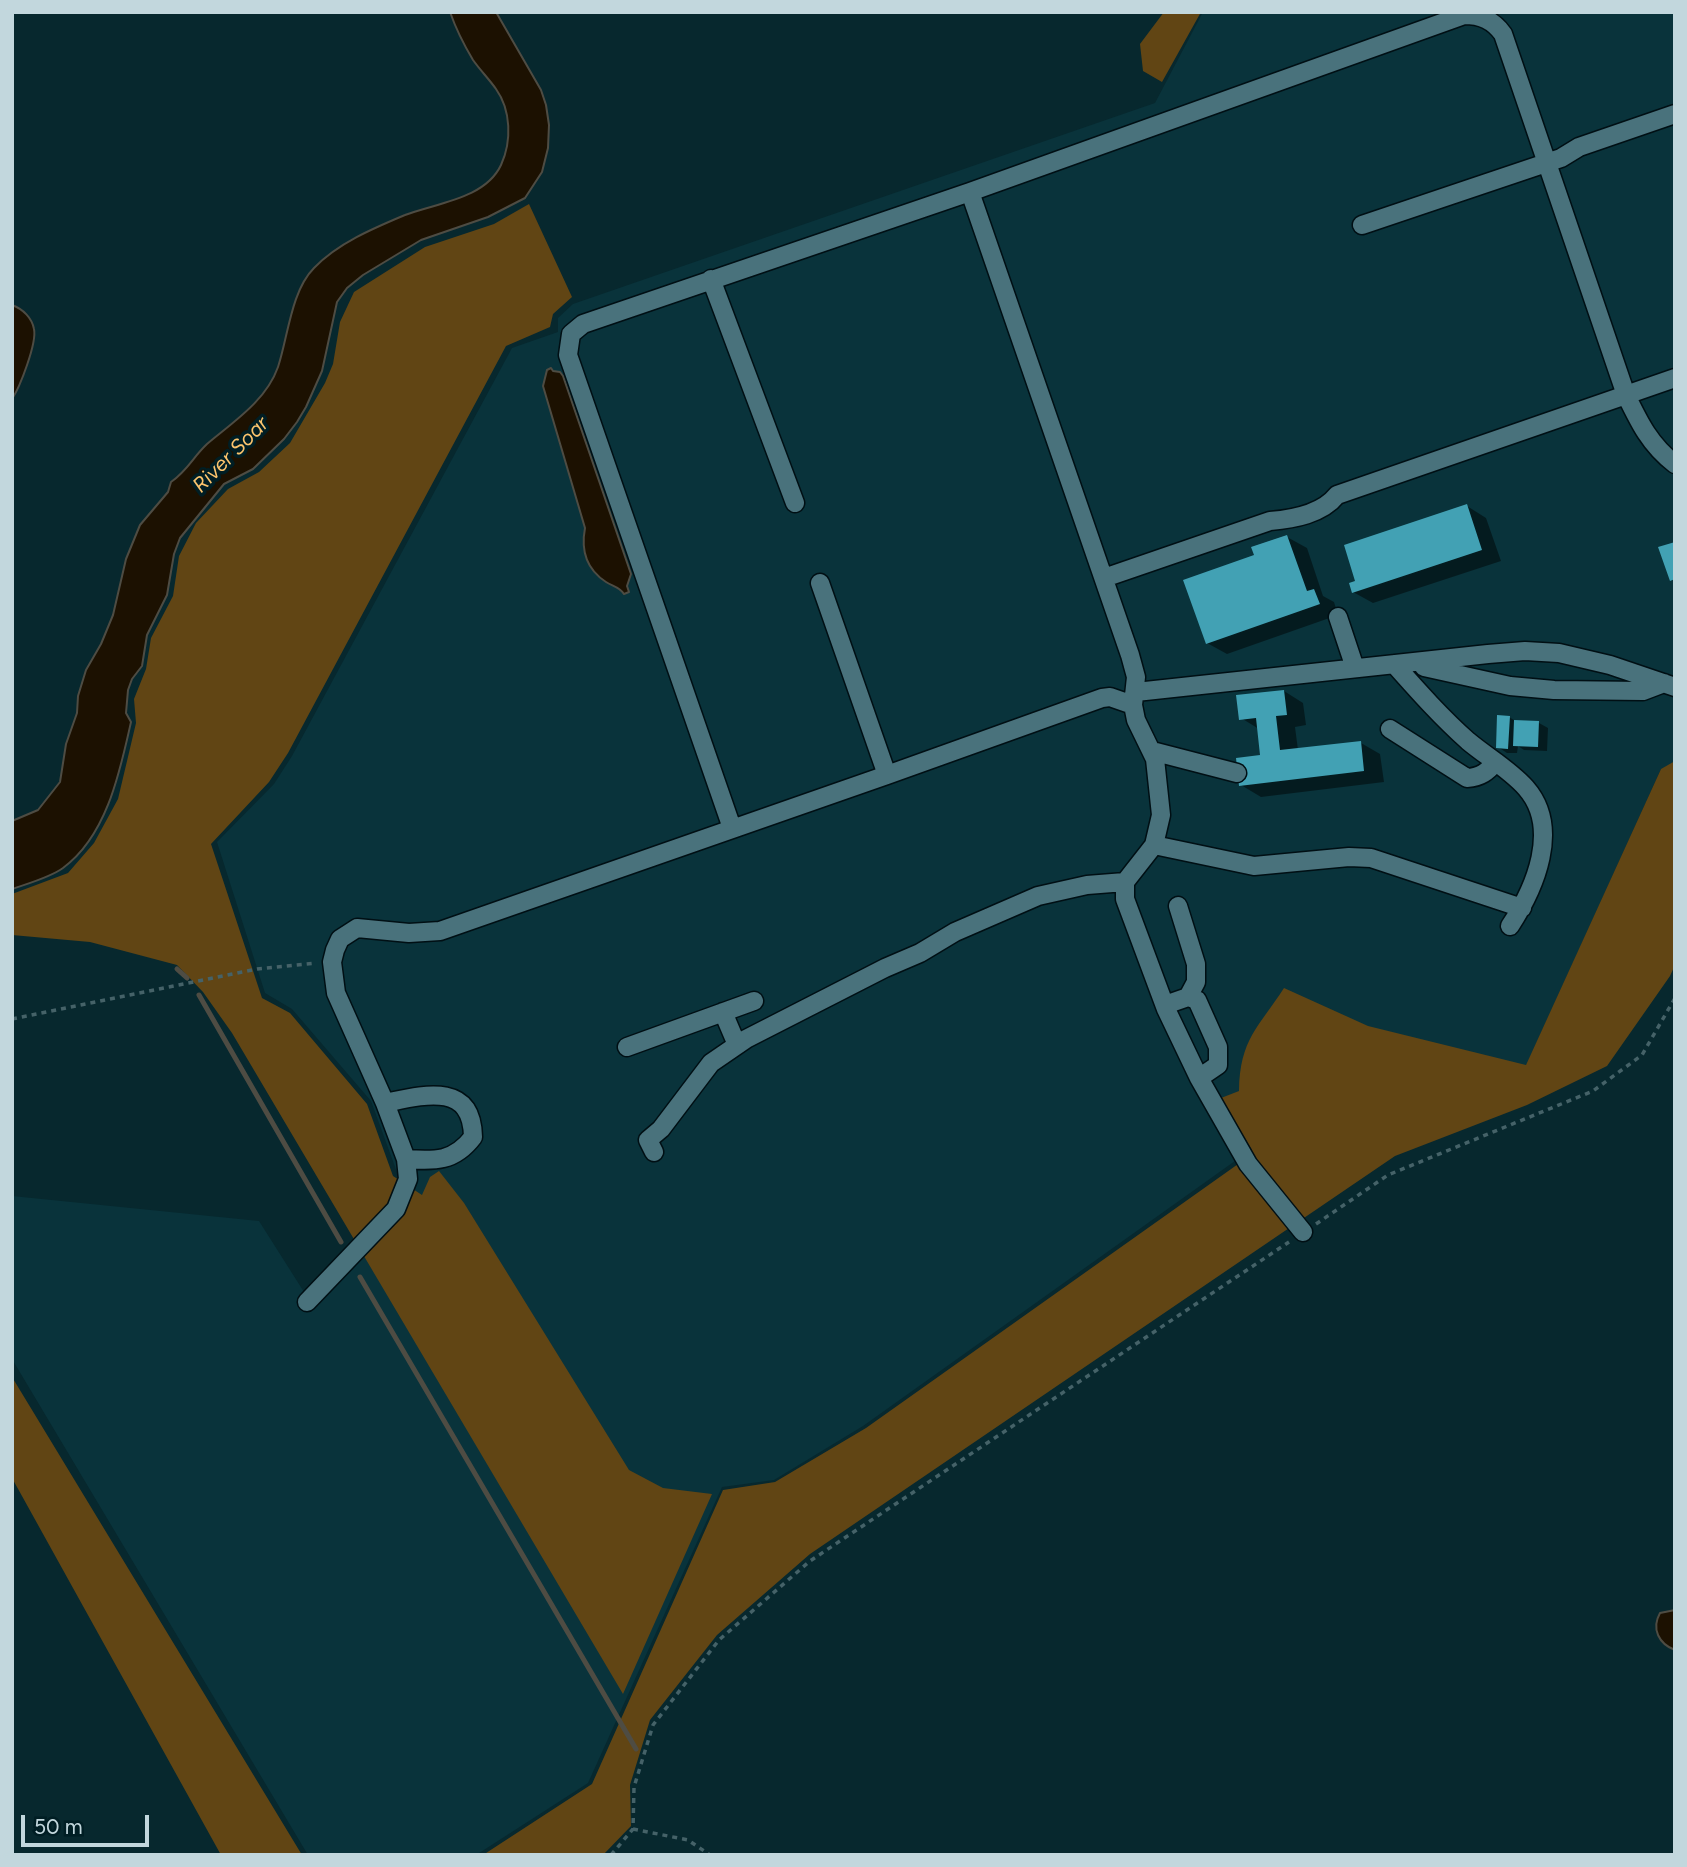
<!DOCTYPE html>
<html>
<head>
<meta charset="utf-8">
<style>
  body { margin:0 }
  #map { position:relative; width:1687px; height:1867px; overflow:hidden; background:#07282e; font-family:Figtree,sans-serif }
  canvas { display:block }
  .frame { position:absolute; inset:0; border:14px solid #c2d7dd; pointer-events:none }
  .scale { position:absolute; left:21px; top:1815px; width:128px; height:32px; box-sizing:border-box; border:4px solid #c2d7dd; border-top:0; padding-left:9px; font-size:21px; line-height:24px; white-space:nowrap; color:#c2d7dd; -webkit-text-stroke:5px #001e24; paint-order:stroke }
</style>
</head>
<body>
<div id="map">
<canvas width="1687" height="1867"></canvas>
<div class="frame"></div>
<div class="scale">50 m</div>
</div>
<script>
const context = document.querySelector('canvas').getContext('2d');
context.lineJoin = 'round';
function fillPath(path, color) { context.fillStyle = color; context.fill(path, 'evenodd'); }
function stroke(path, color, width, dash) { context.strokeStyle = color; context.lineWidth = width; context.lineCap = dash ? 'butt' : 'round'; context.setLineDash(dash || []); context.stroke(path); }
function label(font, color, halo, rows, align = 'center') {
  context.font = font + ' Figtree,sans-serif'; context.lineWidth = 7; context.setLineDash([]); context.textBaseline = 'middle'; context.strokeStyle = halo; context.fillStyle = color; for (const [text, x, y, turn = 0] of rows) {
    context.save(); context.translate(x, y); context.rotate((+turn || 0) * Math.PI / 180); context.textAlign = isNaN(turn) ? turn : align; if (halo) context.strokeText(text, 0, 0); context.fillText(text, 0, 0); context.restore();
  }
}
const built = new Path2D(`
  M1203 12H1675V766L1661 769 1526 1066 1270 1184 1249 1151 863 1426 774 1480 722 1487 588 1783 476 1855H308L12 1359V1196L259 1221 304 1292 394 1194 398 1175 371 1101 292 1009 265 993 217 842 274 784 292 756 512 348 558 332V318L573 304 1155 103Z`);
const forest = new Path2D(`
  M1164 12H1201L1162 82 1143 71 1140 44Z
  M529 204 572 297 553 314 550 327 506 346 288 753 269 782 211 844 262 998 290 1013 367 1104 393 1176 422 1195 430 1177 439 1171 464 1203 629 1470 663 1488 712 1494 623 1694 232 1033 203 992 177 965 90 942 12 935V894L68 873 94 843 118 799 136 723 134 699 146 669 151 638 173 596 179 556 196 523 228 489 259 472 290 443 325 383 333 364 340 322 354 292 425 247 494 224Z
  M1675 761V965L1670 976 1607 1066 1527 1105 1395 1156 810 1554 717 1635 650 1720 630 1785 631 1826 603 1855H483L592 1784 723 1490 775 1482 866 1428 1248 1157 1252 1150 1221 1098 1239 1091C1240 1039 1258 1028 1284 988L1368 1026 1526 1065 1661 769Z
  M12 1377 302 1855H221L12 1478Z`);
const water = new Path2D(`
  M450 12H496L541 90 546 105 549 125 548 148 542 172 525 198 488 217 421 240 363 275 347 288 337 302 322 371 306 407 297 422 284 439 253 469 224 484 180 538 174 554 167 595 147 635 142 666 132 679 128 690 126 713 131 722C120 771 107 836 63 868 49 878 29 883 12 889V821L38 810 60 782 66 744 77 713 78 696 86 670 101 644 113 615 126 559 140 525 168 492 171 482C188 470 193 457 207 444 233 422 266 401 278 367 288 337 291 291 314 268 338 243 374 228 405 215 436 203 485 199 501 165 512 141 511 110 496 89 489 79 480 70 473 60 464 45 456 29 450 12Z
  M12 305C23 309 32 318 34 329 37 343 20 387 12 399Z
  M551 368 553 371 560 372 563 376 631 574 627 586 629 592 624 594C620 587 612 586 606 582 586 569 581 549 585 528L543 386 547 370Z
  M1675 1610V1650C1659 1644 1651 1629 1660 1613Z`);
const shadow = new Path2D(`
  M1467 506 1486 518 1501 561 1373 603 1353 592Z
  M1287 537 1307 548 1323 596 1334 602 1338 615 1227 654 1207 643 1256 556Z
  M1284 691 1303 703 1306 725 1295 727 1298 750 1361 743 1380 754 1384 782 1261 797 1241 785 1262 757 1259 729 1241 718Z
  M1509 717 1517 722 1539 723 1548 728 1547 751 1524 750 1518 746 1517 753H1507L1498 747Z`);
const stream = new Path2D(`
  M177 969 187 978
  M199 995 341 1242
  M360 1277 636 1749`);
const building = new Path2D(`
  M1467 504 1482 550 1352 593 1349 583 1355 581 1344 545Z
  M1287 535 1307 591 1314 589 1320 604 1206 644 1183 580 1254 555 1251 547Z
  M1675 542V579L1670 581 1658 547Z
  M1284 690 1287 715 1276 716 1280 750 1361 741 1364 771 1239 786 1236 758 1260 755 1256 718 1239 720 1236 695Z
  M1497 715 1510 716 1508 749 1496 748Z
  M1514 720 1539 721 1538 747 1513 746Z`);
const path = new Path2D(`
  M12 1019 257 969 316 963
  M1316 1224 1388 1175 1593 1091 1642 1055 1675 998
  M633 1829 688 1840 710 1855
  M611 1855 633 1829 634 1787 653 1725 719 1640 810 1561 1289 1242`);
const minor = new Path2D(`
  M970 192 1130 655 1136 677 1133 705 1136 720 1155 759 1161 815 1154 845 1125 882V899L1166 1009 1199 1078 1248 1164 1303 1232
  M1362 225 1561 158 1579 147 1675 114
  M711 279 795 503
  M1104 578 1270 521C1294 519 1322 514 1337 495L1675 378
  M820 583 887 775
  M1338 617 1355 668
  M1394 664C1418 691 1441 717 1468 741 1487 757 1509 769 1526 788 1561 828 1535 888 1510 926
  M1424 667 1510 686 1554 690 1643 691 1664 683
  M1136 692 1488 654 1525 651 1559 653 1610 665 1675 687
  M1390 729 1467 778C1481 777 1487 772 1496 762
  M1152 751 1237 773
  M732 828 568 355 571 334 583 324 970 192 1464 15C1481 15 1493 20 1503 34L1626 395C1639 422 1650 445 1675 464
  M1154 845 1254 866 1349 857 1371 858 1522 908
  M1178 906 1196 964V982L1188 997
  M1165 1005 1188 997 1197 1000 1218 1047V1065L1199 1078
  M723 1012 737 1045
  M627 1047 754 1001
  M385 1103C423 1095 472 1081 473 1137 454 1162 435 1161 406 1159
  M654 1152 648 1140 661 1129 711 1063 746 1039 885 968 920 953 955 932 1038 896 1087 885 1125 882
  M307 1302 396 1209 408 1179 406 1159 385 1103 336 993 332 962 335 950 340 939 357 928 409 933 440 931 887 775 1102 698 1110 697 1133 705`);
const waterNames = [
  ["River Soar",231,455,-45]
];
fillPath(built, '#09333b');
fillPath(forest, '#614514');
fillPath(water, '#1c1101');
stroke(water, '#4e4c43', 2);
fillPath(shadow, '#0007');
stroke(stream, '#4e4c43', 5);
fillPath(building, '#42a1b4');
stroke(minor, '#000f14', 21);
stroke(path, '#456268', 3.5, [5, 5]);
stroke(minor, '#49727c', 18);
label('italic 21px', '#fbc46d', '#001e24', waterNames);
</script>
</body>
</html>
